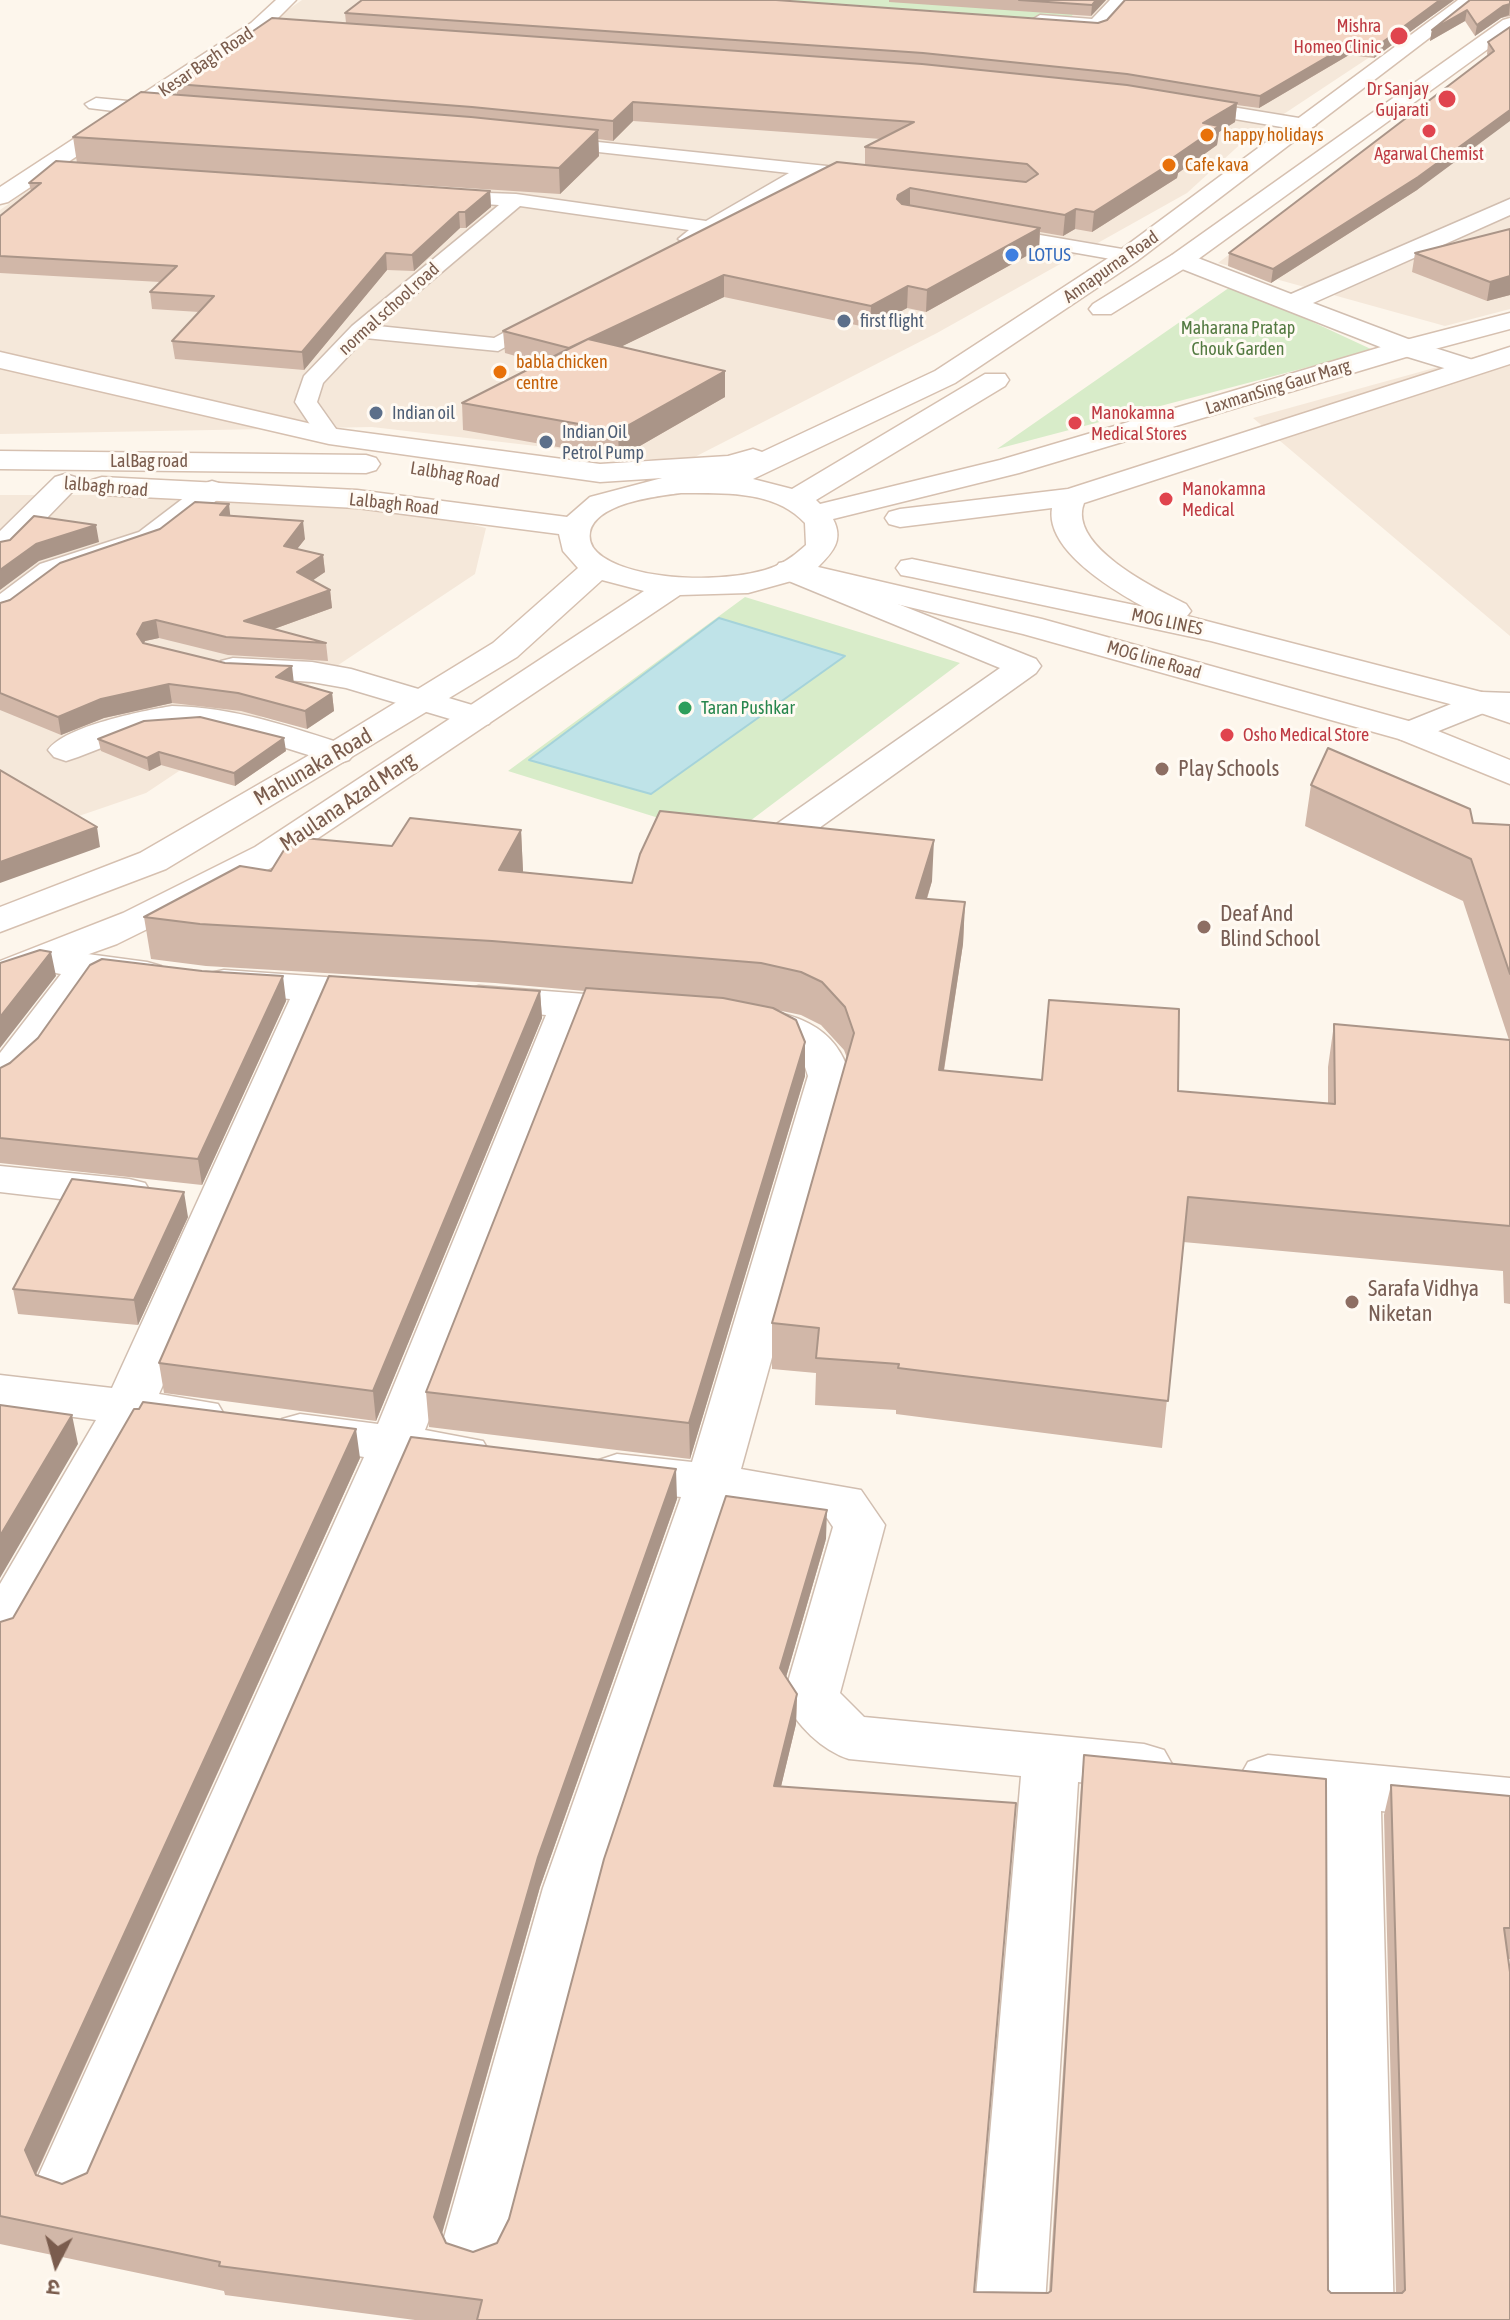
<!DOCTYPE html>
<html>
<head>
<meta charset="utf-8">
<style>
  body { margin:0 }
  #map { position:relative; width:1510px; height:2320px; overflow:hidden; background:#fdf6ec; font-family:"Asap Condensed","Noto Sans Devanagari",sans-serif }
  canvas { display:block }
  .north { position:absolute; left:16px; top:2224px; width:80px; height:80px; -webkit-text-stroke:6px #fffaf3; paint-order:stroke; rotate:186deg; font-size:22px; font-weight:700; line-height:32px; text-align:center; color:#7a5c4d }
  .north::after { content:''; display:block; margin:auto; width:28px; height:36px; background:#7a5c4d; clip-path:polygon(50% 0,100% 100%,50% 72%,0 100%) }
</style>
</head>
<body>
<div id="map">
<canvas width="1510" height="2320"></canvas>
<div class="north">उ</div>
</div>
<script>
const context = document.querySelector('canvas').getContext('2d');
context.lineJoin = 'round';
function fillPath(path, color) { context.fillStyle = color; context.fill(path, 'evenodd'); }
function stroke(path, color, width, dash) { context.strokeStyle = color; context.lineWidth = width; context.lineCap = dash ? 'butt' : 'round'; context.setLineDash(dash || []); context.stroke(path); }
function label(font, color, halo, rows, align = 'center') {
  context.font = font + ' "Asap Condensed",sans-serif'; context.lineWidth = 6; context.setLineDash([]); context.textBaseline = 'middle'; context.strokeStyle = halo; context.fillStyle = color; for (const [text, x, y, turn = 0] of rows) {
    context.save(); context.translate(x, y); context.rotate((+turn || 0) * Math.PI / 180); context.textAlign = isNaN(turn) ? turn : align; if (halo) context.strokeText(text, 0, 0); context.fillText(text, 0, 0); context.restore();
  }
}
const residential = new Path2D(`
  M302 0H1456L1246 139 1187 193 937 333 683 463 372 427 0 434V210Z
  M1510 38V309L1445 326 1218 263Z
  M1510 347V636L1253 418Z
  M0 495H349L486 528 475 574 146 793 0 843Z`);
const green = new Path2D(`
  M791 0H1084L1068 21 790 3Z
  M1233 285 1373 350 997 449Z
  M745 597 960 663 726 839 508 771Z`);
const water = new Path2D(`
  M719 618 845 656 651 794 529 760Z`);
const lane = new Path2D(`
  M550 137 865 170 874 176 865 182 811 176 688 245 678 239 689 230 520 206 378 326 494 338 538 314H552L556 318 552 322 498 351 365 338 323 383 317 402 341 436 337 441H321L295 402 304 376 352 326 499 205 440 201 433 199 431 195 433 191 516 194 706 221 789 173 544 146 541 142Z
  M993 227 1128 250 1138 256 1128 262 986 237 983 233Z`);
const street = new Path2D(`
  M1110 0H1130L1104 29 1040 27 1030 21 1040 15 1092 19Z
  M96 98 138 102 149 108 138 114 89 108 85 104Z
  M1177 98 1305 119 1316 125 1305 131 1170 108 1166 104 1170 100Z
  M1510 199V215L1313 303 1416 342 1476 361 1480 367 1476 373 1467 375 1398 354 1172 265 1169 260 1172 255H1190L1291 294Z
  M65 474 75 477 80 483 75 489 11 555 0 557V531L55 477Z
  M212 481 222 484 227 490 222 496 161 544 62 578 11 616 0 619V594L40 564 139 532 202 484Z
  M790 561 1036 659 1041 666 1036 673 784 853 771 856 758 853 752 845 758 837 1000 668 779 577 774 570 779 563Z
  M233 658 312 662 351 669 489 710 494 717 489 724 477 727 346 688 312 682 221 675 216 668 221 661Z
  M1481 692 1510 693V713L1486 712 1411 742 1399 739 1394 732 1399 725Z
  M172 706C234 707 291 727 349 746L355 753 349 760 337 764 251 737 202 727 145 731 78 757 66 761 54 757 48 750C65 726 142 711 172 706Z
  M43 948 147 962 161 966 167 974 161 982 147 986 98 979C77 1010 35 1083 0 1092V1053L61 974 29 968 23 960 29 952Z
  M224 970 383 981 397 984 403 993 397 1002 383 1005 330 1001 159 1394 218 1404 225 1416 218 1428 200 1433 143 1426 19 1645 0 1651V1584L96 1420 0 1407V1375L112 1388 290 999 210 991 204 982 210 973Z
  M479 986 638 998 652 1001 658 1010 652 1019 638 1022 586 1018 425 1430 483 1441 490 1453 483 1465 465 1470 412 1463 92 2202 69 2211 46 2202 36 2181 364 1457 282 1443 275 1431 282 1419 300 1414 378 1424 546 1015 465 1007 459 998 465 989Z
  M742 1007C791 1012 836 1023 850 1076L741 1469 861 1490 885 1525 840 1693 864 1717 1144 1744 1164 1750 1173 1766 1164 1782 1144 1788 1078 1782 1044 2320H974L1021 1776 849 1759C821 1750 797 1725 783 1699L833 1527 827 1518 731 1503 603 1888 509 2248 499 2270 475 2279 451 2270 441 2248 543 1888 681 1497 617 1490 599 1484 592 1472 599 1460 617 1454 692 1462 808 1076C797 1031 765 1037 728 1028L722 1019 728 1010Z
  M0 1166 129 1179 145 1183 151 1193 145 1203 129 1207 0 1192Z
  M1268 1755 1510 1778V1824L1381 1811 1394 2320H1324L1323 1806 1268 1801 1248 1794 1239 1778 1248 1762Z`);
const secondary = new Path2D(`
  M276 0H296L265 31 8 202 0 204V187L251 23Z
  M1458 0H1479L1137 261 955 383 753 479 792 489 985 374H1005L1009 380 1005 386 816 500 820 504 1000 460 1398 342 1510 313V329L1416 354 1019 473 833 519C844 540 833 552 818 567L1042 619 1423 725 1510 760V784L1399 739 1023 634 795 580 748 593 680 595 281 863 117 944 0 986V961L123 913 255 847 644 591 602 580 517 657 166 869 0 932V907L140 853 325 746 493 643 578 568 563 551 559 534 357 508 102 495 92 492 87 486 92 480 102 477 357 490 567 517 590 497 662 478 600 482 329 444 0 368V352L329 428 600 464 728 456 753 449 762 452 935 371 1119 251ZM681 493C723 493 775 490 805 523L806 545C794 556 782 565 765 570 723 582 641 582 603 557 594 551 588 543 590 532 596 503 657 496 681 493Z
  M1510 18V33L1190 265 1111 314H1093L1089 309 1093 304 1172 255 1503 20Z
  M1510 347V364L1084 503C1067 546 1156 589 1186 604L1191 611 1187 616 1493 695 1510 701V723L1469 709 1211 641 912 577 901 575 896 568 901 561 912 559 1144 607C1113 590 1045 550 1052 508L900 527 889 524 885 518 889 512 900 509 1068 489Z
  M0 451 366 455 376 458 380 464 376 470 366 473 0 469Z`);
const wall = new Path2D(`
  M889 0H1106L1091 16 889 2Z
  M1125 0H1454L1374 58 1349 55 1259 108 1237 105 1235 122 1219 132 1217 145 1178 173 1177 178 1092 232 1075 229 1063 236 1040 232 1039 249 926 312 907 308 870 328 724 297 622 346 725 397 619 458 463 430 462 403 540 363 505 353 503 331 865 165V147L881 139 633 121 613 141 598 139 599 156 560 194 77 163 73 137 177 94 176 84 346 23 345 13 1098 23 1107 20Z
  M1470 0H1510V16L1501 18 1475 36 1465 21 1430 41 1432 30Z
  M1510 27 1417 190 1271 283 1228 266 1229 253 1488 56 1487 54 1488 42Z
  M29 183 490 191 491 207 466 228H460L414 271 387 270 304 370 175 359 172 341 199 312 152 309 150 292 160 282 0 273V216L31 191Z
  M1510 229V295L1487 301 1412 272 1415 253Z
  M230 516 305 539 297 549 323 555 325 572 312 580 330 590 332 608 274 629 326 643 328 661 228 655 159 638 145 641 144 643 332 693 334 711 307 729 241 711 172 703 104 718 61 735 0 710V603Z
  M98 739 286 751 235 786 161 765 149 771 101 751Z
  M1311 785 1473 823 1510 825V1304L1504 1303 1503 1271 1183 1242 1162 1448 896 1414V1410L815 1405 816 1373 772 1369V1323L847 1058 844 1050 821 1025 801 1015 777 1010 805 1042V1076L690 1459 429 1427 426 1392 585 991 495 983 206 966 151 959 144 917 271 871 392 846 521 830 523 872 632 883 932 881 927 899 965 902 963 944 944 1071 1328 1104V1067L1334 1024 1509 1040 1463 901 1305 826Z
  M540 991 542 1018 376 1421 164 1393 159 1363Z
  M286 1001 202 1185 0 1163V1164V1068Z
  M188 1217 138 1325 18 1314 13 1289Z
  M360 1458 36 2175 62 2184 87 2173 677 1499 540 1887 442 2234 446 2243 473 2252 497 2243 826 1539 786 1677 797 1694 796 1724 781 1786 974 2292 1048 2293 1049 2292 1081 1785 1084 1755 1328 2290 1331 2293H1396L1384 1815 1391 1785 1510 1796V1959H1508L1510 2320H415L225 2295 224 2291 0 2244V1622L13 1618Z`);
const shadedWall = new Path2D(`
  M1096 0H1106L1091 16 1092 5Z
  M1440 0H1454L1374 58 1376 47Z
  M1510 4 1509 15 1501 18 1475 36 1477 25 1503 6Z
  M1467 10 1465 21 1430 41 1432 30Z
  M1351 43 1349 55 1259 108 1260 96Z
  M633 102V121L613 141V121Z
  M1237 103 1235 122 1219 132 1217 145 1178 173 1177 178 1092 232 1094 212 1174 157 1203 123Z
  M1510 110V121L1417 190 1271 283 1273 269Z
  M598 130 599 156 560 194 559 168Z
  M910 188V209L897 220 898 195Z
  M490 191 491 207 466 228 465 212Z
  M1076 209 1075 229 1063 236 1065 215Z
  M459 212 460 228 414 271 412 255Z
  M1040 228 1039 249 926 312 927 290Z
  M386 253 387 270 304 370 302 352Z
  M724 275V297L571 371 570 348Z
  M1510 276V295L1487 301 1490 282Z
  M908 286 907 308 870 328 871 306Z
  M725 371V397L619 458 618 431Z
  M229 504 231 522 220 515Z
  M303 521 305 539 286 563 284 546Z
  M96 525 99 542 39 561 0 590V570L36 544Z
  M323 555 325 572 299 590 297 572Z
  M330 590 332 608 249 638 244 621Z
  M156 620 159 638 145 641 139 652 137 634 143 623Z
  M292 666 294 684 276 677Z
  M169 684 172 703 104 718 61 735 58 717 101 699Z
  M332 693 334 711 307 729 305 711Z
  M284 738 286 751 235 786 234 773Z
  M159 752 161 765 149 771 147 758Z
  M97 827 100 847 0 883V862Z
  M521 830 523 871 502 911 499 870Z
  M934 840 932 881 914 940 916 898Z
  M965 902 963 944 937 1114 939 1070Z
  M51 952 56 976 0 1048V1017Z
  M283 976 286 1001 202 1185 198 1159Z
  M540 991 542 1018 376 1421 373 1391Z
  M805 1042V1076L690 1459 689 1423Z
  M184 1192 188 1217 138 1325 134 1300Z
  M72 1415 78 1444 0 1578V1536Z
  M356 1429 360 1458 33 2180 25 2150Z
  M676 1469 677 1499 540 1887 438 2247 434 2217 538 1857Z
  M827 1510 826 1539 780 1698V1668Z
  M797 1694 796 1724 774 1816V1786Z`);
const building = new Path2D(`
  M362 0H776L1098 23 1107 20 1125 0H1440L1376 47 1351 43 1260 96 1127 74 923 53 345 13Z
  M1019 0H1096L1092 5Z
  M1470 0H1510V4L1503 6 1477 25 1467 10 1432 30Z
  M272 18 922 64 1127 85 1237 103 1203 123 1219 126 1174 157 1179 158 1094 212 1076 209 1065 215 910 188 898 195 897 199 902 204 1040 228 927 290 908 286 871 306 724 275 569 348 503 331 837 162 1026 182 1038 174 1027 164 865 147 914 122 633 102 613 121 472 107 176 84Z
  M1510 27V110L1418 177 1273 269 1229 253 1494 51 1488 42Z
  M141 92 471 117 598 130 559 168 73 137Z
  M56 161 490 191 465 212H459L412 255 386 253 302 352 172 341 214 296 150 292 177 266 0 256V216L41 183H29Z
  M1510 229V276L1490 282 1415 253Z
  M588 339 725 371 618 431 462 403Z
  M195 502 229 504 220 515 303 521 284 546 323 555 297 572 330 590 244 621 326 643 226 637 156 620 143 623 137 634 143 643 225 663 292 666 276 677 332 693 305 711 238 693 169 684 101 699 58 717 0 693V603L10 600 60 563 160 529Z
  M34 516 96 525 36 544 0 570V542L10 540Z
  M200 717 284 738 234 773 159 752 147 758 98 739 144 721Z
  M1328 748 1470 809 1473 823 1510 825V974L1471 859 1311 785Z
  M0 770 97 827 0 862Z
  M660 811 934 840 916 898 965 902 939 1070 1042 1080 1049 1000 1179 1009 1178 1091 1335 1104 1334 1024 1510 1040V1226L1188 1197 1168 1401 898 1368 899 1364 816 1358 819 1328 772 1323 854 1033 845 1007 822 982 801 972 761 963 492 941 200 924 144 917 240 866 271 871 292 837 392 846 410 818 521 830 499 870 632 883 640 854Z
  M40 950 51 952 0 1017V963Z
  M102 959 202 971 283 976 198 1159 0 1138V1068L10 1063 38 1038 90 965Z
  M329 976 540 991 373 1391 159 1363Z
  M586 988 723 998 773 1008 796 1020 805 1042 689 1423 426 1392Z
  M72 1179 184 1192 134 1300 13 1289Z
  M143 1402 356 1429 25 2150 36 2175 62 2184 87 2173 411 1437 676 1469 538 1857 434 2217 446 2243 473 2252 497 2243 509 2219 604 1859 726 1496 827 1510 780 1668 797 1694 774 1786 1016 1803 974 2292 1048 2293 1051 2291 1084 1755 1326 1779 1328 2290 1331 2293H1402L1405 2290 1391 1785 1510 1796V1928H1504L1510 1972V2320H477L482 2300 219 2266 220 2262 0 2216V1622L13 1618 134 1409H139Z
  M0 1405 72 1415 0 1536Z`);
const markers = [
  [1399,36,10,"#e0444e"],
  [1447,99,10,"#e0444e"],
  [1429,131,8,"#e0444e"],
  [1207,135,8,"#e8710a"],
  [1169,165,8,"#e8710a"],
  [1012,255,8,"#3f7fe0"],
  [844,321,8,"#5c6f8a"],
  [500,372,8,"#e8710a"],
  [376,413,8,"#5c6f8a"],
  [1075,423,8,"#e0444e"],
  [546,442,8,"#5c6f8a"],
  [1166,499,8,"#e0444e"],
  [685,708,8,"#2e9e5b"],
  [1227,735,8,"#e0444e"],
  [1162,769,8,"#8d6e63"],
  [1204,927,8,"#8d6e63"],
  [1352,1302,8,"#8d6e63"]
];
const farHealthnames = [
  ["Mishra",1381,26,"right"],
  ["Homeo Clinic",1381,47,"right"],
  ["Dr Sanjay",1429,89,"right"],
  ["Gujarati",1429,110,"right"],
  ["Agarwal Chemist",1429,154,"center"],
  ["Manokamna",1091,413],
  ["Medical Stores",1091,434],
  ["Manokamna",1182,489],
  ["Medical",1182,510],
  ["Osho Medical Store",1243,735]
];
const farStreetnames = [
  ["Kesar Bagh Road",206,62,-34],
  ["Annapurna Road",1111,267,-35],
  ["normal school road",389,309,-42],
  ["LaxmanSing Gaur Marg",1278,387,-17],
  ["LalBag road",149,461],
  ["Lalbhag Road",455,475,9],
  ["lalbagh road",106,487,5],
  ["Lalbagh Road",394,504,6],
  ["MOG LINES",1167,622,12],
  ["MOG line Road",1154,660,16]
];
const farFoodnames = [
  ["happy holidays",1223,135],
  ["Cafe kava",1185,165],
  ["babla chicken",516,362],
  ["centre",516,383]
];
const farShopnames = [
  ["LOTUS",1028,255]
];
const farServicenames = [
  ["first flight",860,321],
  ["Indian oil",392,413],
  ["Indian Oil",562,432],
  ["Petrol Pump",562,453]
];
const farParknames = [
  ["Maharana Pratap",1238,328],
  ["Chouk Garden",1238,349]
];
const farLeisurenames = [
  ["Taran Pushkar",701,708]
];
const streetNames = [
  ["Mahunaka Road",313,767,-30],
  ["Maulana Azad Marg",348,802,-34]
];
const educationNames = [
  ["Play Schools",1178,769],
  ["Deaf And",1220,914],
  ["Blind School",1220,939],
  ["Sarafa Vidhya",1368,1289],
  ["Niketan",1368,1314]
];
fillPath(residential, '#f5e8da');
fillPath(green, '#d8ecc9');
fillPath(water, '#bfe3e8');
stroke(water, '#a5d3da', 2);
stroke(lane, '#d1beb0', 3);
stroke(street, '#d1beb0', 3);
stroke(secondary, '#d6c0b0', 3);
fillPath(lane, '#fff');
fillPath(street, '#fff');
fillPath(secondary, '#fff');
fillPath(wall, '#d1b7a8');
fillPath(shadedWall, '#aa9588');
fillPath(building, '#f3d5c3');
stroke(building, '#aa9588', 2);
for (const [x, y, r, color] of markers) { const dot = new Path2D(); dot.arc(x, y, r, 0, 2 * Math.PI); context.fillStyle = color; context.fill(dot); stroke(dot, '#fffaf3', 3); }
label('18px', '#be3a42', '#fffaf3', farHealthnames, 'left');
label('18px', '#7a5c4d', '#fffaf3', farStreetnames);
label('18px', '#c56008', '#fffaf3', farFoodnames, 'left');
label('18px', '#366cbe', '#fffaf3', farShopnames, 'left');
label('18px', '#4e5e75', '#fffaf3', farServicenames, 'left');
label('18px', '#537a41', '#fffaf3', farParknames);
label('18px', '#27864d', '#fffaf3', farLeisurenames, 'left');
label('22px', '#7a5c4d', '#fffaf3', streetNames);
label('22px', '#785e54', '#fffaf3', educationNames, 'left');
</script>
</body>
</html>
